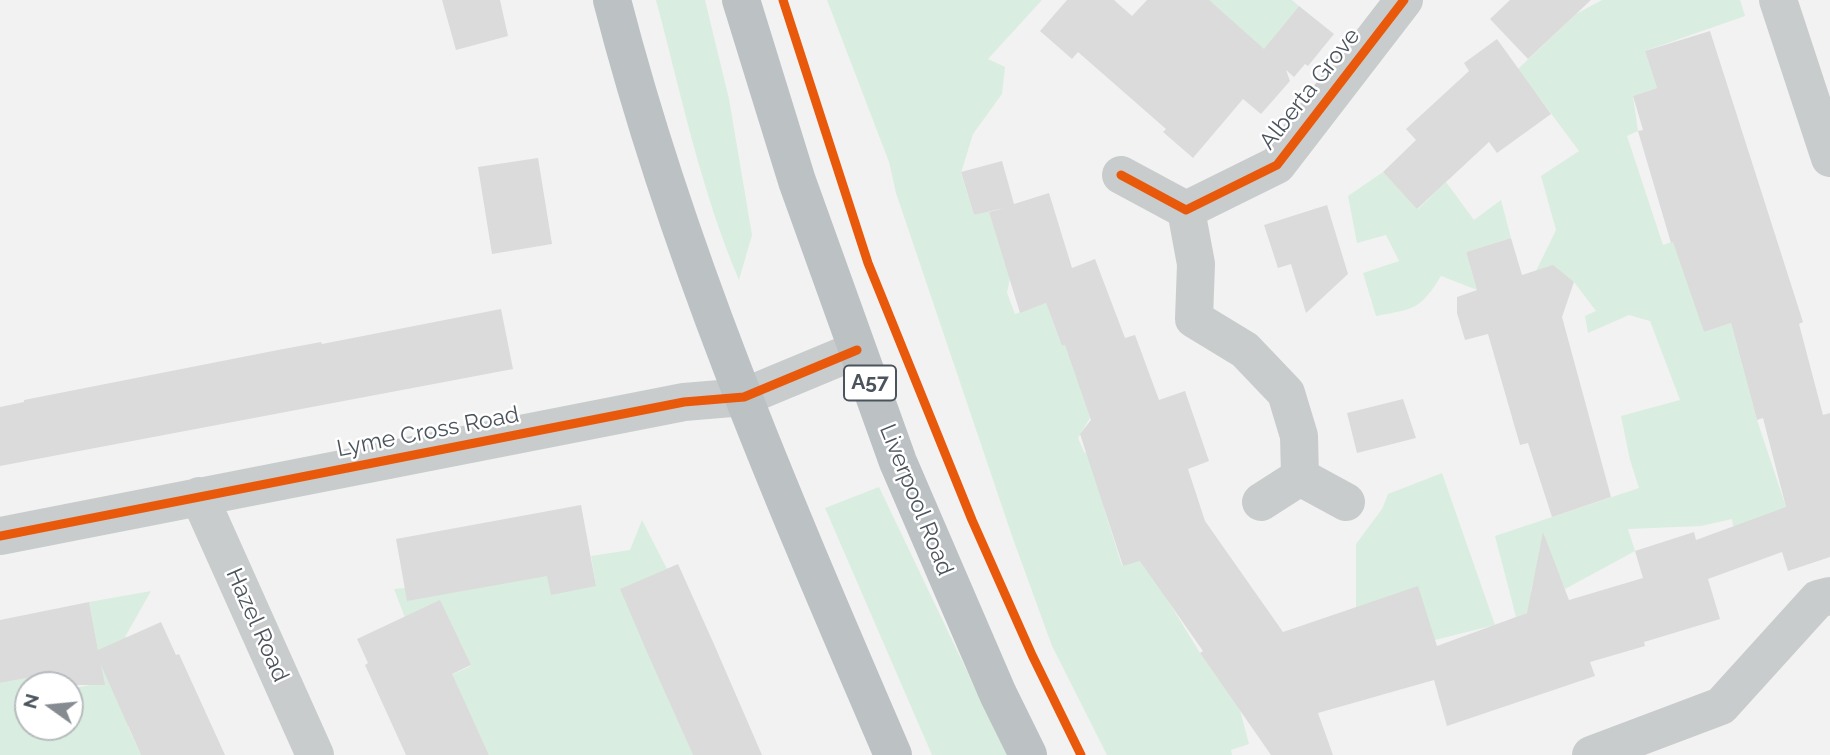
<!DOCTYPE html>
<html>
<head>
<meta charset="utf-8">
<style>
  body { margin:0 }
  #map { position:relative; width:1830px; height:755px; overflow:hidden; background:#f2f2f2; font-family:Raleway,sans-serif }
  canvas { display:block }
  .north { position:absolute; left:14px; top:671px; width:70px; height:70px; box-sizing:border-box; background:#fff; border:2px solid #b7bbbe; border-radius:50%; rotate:285deg; font-size:19px; font-weight:700; line-height:28px; text-align:center; color:#4b545c }
  .north::after { content:''; display:block; margin:auto; width:24px; height:32px; background:#858b90; clip-path:polygon(50% 0,100% 100%,50% 72%,0 100%) }
</style>
</head>
<body>
<div id="map">
<canvas width="1830" height="755"></canvas>
<div class="north">N</div>
</div>
<script>
const context = document.querySelector('canvas').getContext('2d');
context.lineJoin = 'round';
function fillPath(path, color) { context.fillStyle = color; context.fill(path, 'evenodd'); }
function stroke(path, color, width, dash) { context.strokeStyle = color; context.lineWidth = width; context.lineCap = dash ? 'butt' : 'round'; context.setLineDash(dash || []); context.stroke(path); }
function label(font, color, halo, rows, align = 'center') {
  context.font = font + ' Raleway,sans-serif'; context.lineWidth = 5; context.setLineDash([]); context.textBaseline = 'middle'; context.strokeStyle = halo; context.fillStyle = color; for (const [text, x, y, turn = 0] of rows) {
    context.save(); context.translate(x, y); context.rotate((+turn || 0) * Math.PI / 180); context.textAlign = isNaN(turn) ? turn : align; if (halo) context.strokeText(text, 0, 0); context.fillText(text, 0, 0); context.restore();
  }
}
const green = new Path2D(`
  M656 0H705L729 99 752 235 739 280C701 191 681 94 656 0Z
  M827 0H1042L988 59 1005 67 1002 94 973 134 961 173 974 215 989 211 1010 278 1007 293 1015 314 1046 303 1062 346 1073 342 1090 418 1078 438 1084 452 1095 456 1131 499 1104 508 1122 566 1143 560 1200 653 1240 710 1249 744 1231 750 1232 755H1107L1052 646 1012 536 896 193 889 162Z
  M1207 0H1292L1299 6 1274 37 1291 52 1276 63Z
  M1602 0H1740L1745 16 1645 51 1657 88 1633 96 1638 131 1627 136 1663 245 1692 235 1690 277 1704 332 1731 323 1757 420 1794 531 1733 526 1732 519 1701 526 1628 529 1635 551 1565 589 1560 577 1548 569 1535 575 1531 591 1538 609 1516 617 1495 536 1639 488 1630 460 1621 416 1680 400 1650 321 1629 315 1588 333 1585 316 1596 311 1574 282 1536 271 1556 230 1541 176 1579 151 1518 69 1576 14Z
  M1383 172 1418 209 1446 182 1474 220 1501 200 1511 238 1466 252 1477 290 1441 276C1420 310 1414 309 1376 316L1363 273 1399 261 1386 235 1357 243 1348 196Z
  M1442 473 1495 625 1435 640 1356 607V544L1382 509 1388 494Z
  M879 487 1007 755H932L825 508Z
  M642 520 667 569 621 589 693 755H489L475 725 437 681 471 666 460 642 412 636 394 589 547 575 596 586 591 556 630 550Z
  M151 591 125 637H127L128 727 141 755H0V683L31 677 33 685H28V727H70V689L90 685 101 666 89 602Z`);
const building = new Path2D(`
  M442 0H500L508 36 456 50Z
  M1067 0H1114L1132 16 1147 0H1209L1264 49 1299 6 1334 34 1308 66 1305 64 1294 77 1286 70 1290 81 1261 114 1243 99 1193 158 1163 132 1166 129 1078 52 1072 59 1040 31Z
  M1510 0H1591L1528 59 1490 19Z
  M1710 31 1803 322 1799 324 1823 415 1830 413V557L1788 571 1782 552 1708 579 1720 619 1644 642 1645 646 1590 662 1595 676 1447 726 1434 680 1318 713 1333 755H1271L1200 653 1203 651 1140 561 1123 566 1080 434 1091 420 1065 345 1062 346 1046 303 1020 313 989 212 1004 208 974 215 961 172 1002 161 1014 204 1049 193 1072 268 1095 259 1125 338 1135 335 1159 400 1185 391 1209 461 1188 469 1205 521 1283 632 1418 586 1437 646 1527 613 1543 532 1569 600 1643 578 1635 551 1694 532 1696 540 1786 507 1763 418 1757 420 1731 323 1704 332 1673 242 1671 243 1638 131 1643 130 1633 96 1657 88 1645 51Z
  M1497 39 1551 114 1497 153 1489 142 1417 209 1383 172 1416 140 1406 129 1469 71 1464 63Z
  M538 158 552 244 492 254 478 167Z
  M1327 205 1348 274 1306 313 1291 264 1278 268 1264 225Z
  M1511 238 1522 275 1553 265 1574 282 1562 317 1611 497 1552 517 1528 443 1520 445 1488 334 1465 340 1457 313V297L1477 290 1466 252Z
  M501 309 513 369 0 466V407L24 402V400L278 350 321 342 322 344Z
  M1403 399 1416 438 1357 453 1347 413Z
  M581 505 596 586 551 595 547 576 407 601 396 539Z
  M678 564 713 642 762 755H693L647 652 620 589Z
  M440 600 471 665 452 674 489 755H406L365 665 368 663 357 639Z
  M89 602 98 650 161 622 176 655 179 654 225 755H141L101 665 105 685H33L32 677 0 683V620Z`);
const minor = new Path2D(`
  M1778 0 1830 158
  M1121 175 1186 210 1277 165 1404 0
  M1186 210 1196 264 1194 319 1245 350 1286 393 1299 436 1300 477
  M199 496 315 755
  M1261 502 1300 477 1346 502
  M0 536 684 402 744 397 857 350
  M1591 755 1721 706 1818 599 1830 596`);
const highway = new Path2D(`
  M612 0C679 261 787 508 893 755
  M741 0 797 181 898 462 998 694 1028 755`);
const cycleway = new Path2D(`
  M783 0 868 263 972 520 1032 655 1081 755
  M1121 175 1186 210 1277 165 1404 0
  M0 536 684 402 744 397 857 350`);
const shields = [
  [870,383,52]
];
const shieldNames = [
  ["A57",870,383]
];
const streetNames = [
  ["Alberta Grove",1310,89,-52],
  ["Lyme Cross Road",428,432,-11],
  ["Liverpool Road",916,500,68],
  ["Hazel Road",257,625,66]
];
fillPath(green, '#d9eee0');
fillPath(building, '#dbdbdc');
stroke(minor, '#c9cccd', 38);
stroke(highway, '#bcc1c4', 38);
stroke(cycleway, '#e8590c', 9);
for (const [x, y, w] of shields) { const box = new Path2D(); box.roundRect(x - w / 2, y - 17.5, w, 35, 5); context.fillStyle = '#fff'; context.fill(box); stroke(box, '#4b545c', 2); }
label('bold 21px', '#4b545c', null, shieldNames);
label('23px', '#4b545c', '#fff', streetNames);
</script>
</body>
</html>
